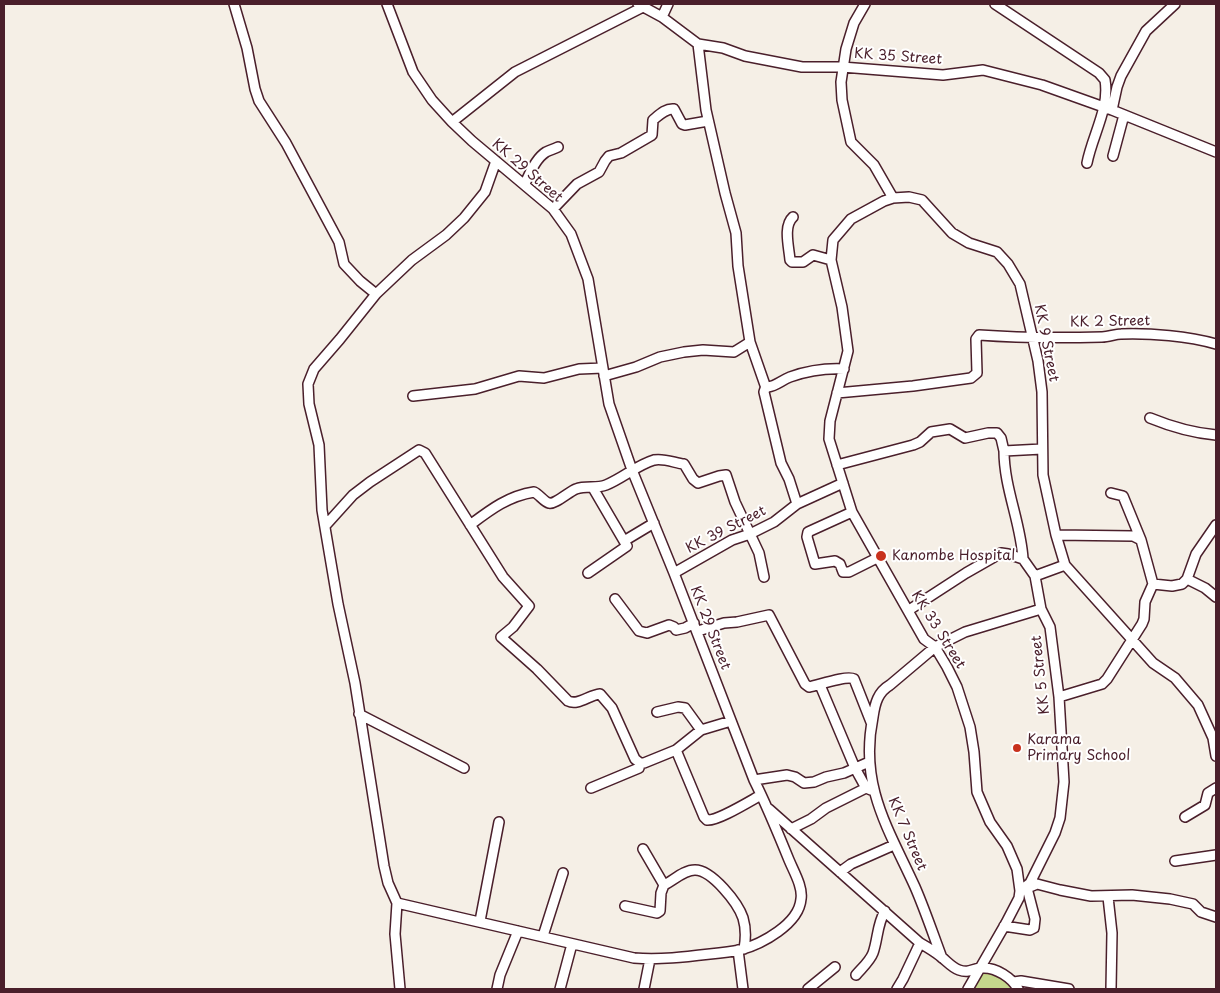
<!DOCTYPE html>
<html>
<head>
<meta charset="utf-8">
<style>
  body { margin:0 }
  #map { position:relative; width:1220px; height:993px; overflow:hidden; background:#f5efe6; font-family:"Playpen Sans",sans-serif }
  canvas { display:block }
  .frame { position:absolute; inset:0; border:5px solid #4a1f2b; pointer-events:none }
</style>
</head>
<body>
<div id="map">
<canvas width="1220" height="993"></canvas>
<div class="frame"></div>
</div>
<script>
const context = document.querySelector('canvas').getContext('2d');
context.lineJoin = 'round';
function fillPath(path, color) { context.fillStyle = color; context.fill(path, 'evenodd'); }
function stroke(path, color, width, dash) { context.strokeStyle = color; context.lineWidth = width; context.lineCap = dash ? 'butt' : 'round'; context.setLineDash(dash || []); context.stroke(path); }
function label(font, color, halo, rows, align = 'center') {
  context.font = font + ' "Playpen Sans",sans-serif'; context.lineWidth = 4; context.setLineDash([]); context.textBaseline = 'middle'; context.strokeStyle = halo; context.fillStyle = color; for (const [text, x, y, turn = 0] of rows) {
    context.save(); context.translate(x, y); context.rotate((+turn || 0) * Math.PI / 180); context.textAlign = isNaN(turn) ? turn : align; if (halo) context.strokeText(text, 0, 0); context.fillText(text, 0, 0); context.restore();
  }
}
const green = new Path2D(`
  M986 973 1006 979 1015 989H973L982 974Z`);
const minor = new Path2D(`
  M234 4 247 48 255 89 259 101 286 143 339 242 344 264 360 281 376 294 412 260 446 235 464 218 485 192 496 161
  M387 4 413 72 432 100 452 122 472 141 553 209 571 234 588 279 609 404 632 470 674 573 754 780C767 806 778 833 789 860 794 872 803 887 801 899 799 924 762 944 740 950 730 952 720 953 710 954 685 957 660 960 634 958L397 903
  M638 4 662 17 698 44 723 48 745 56 802 67H842L943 75 983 70 1042 85 1112 110 1216 152
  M865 4 854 23 846 49 841 82 842 100 851 142 874 165 893 198 909 197 922 200 952 233 969 243 997 252 1008 264 1020 284 1038 361 1042 392 1043 475 1056 535 1065 565 1153 663 1175 678 1198 705 1213 738 1216 756
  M995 4 1099 73 1105 80C1110 108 1092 136 1087 163
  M662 17 668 4
  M698 44 706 110 725 193 736 233 738 266 750 342 765 385 768 387C776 386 782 380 790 377 807 371 825 368 844 369
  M1112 110 1117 87 1121 76 1146 31 1175 4
  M452 122 515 72 643 7
  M1113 156 1124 115
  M525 184C529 174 536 158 546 152 550 150 554 149 558 147
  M893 198 884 201 851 219 833 240 831 260 842 307 848 351 830 421 829 439 852 512 924 639 935 647 947 667 957 687 970 727 974 752 977 792 990 822 1007 846 1017 869 1020 891 1037 884 1060 890 1091 896 1132 895 1170 899 1193 904 1201 912 1216 917
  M553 209 577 184 599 172 605 161 609 156 621 153 652 135 653 120C659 115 666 108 674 109L682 124 685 125 708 121
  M793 217C783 226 789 247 790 260L792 262H803L813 255 831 260
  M376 294 340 339 314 369 308 384 309 404 319 445 322 510 338 604 355 683 384 866 388 883 397 903 395 934 400 989
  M604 376 636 367 660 357 684 352 703 350 734 352 750 342
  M766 386 764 392 781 463 789 479 797 504
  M837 393 913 386 971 378 977 373 976 339 979 335C1020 338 1061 338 1102 337 1109 337 1115 334 1121 334 1151 333 1188 336 1216 344
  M413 396 475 389 519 376 544 378 579 369 603 368
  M1150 418C1172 427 1193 433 1216 435
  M837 465 913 445 920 442 931 432 950 429 965 438 988 433H997L1001 438 1004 451
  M593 488 624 541 654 523
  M1111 493 1123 496 1141 540
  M852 512 808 532 807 537 815 564 835 561 840 564 843 572H849L879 557
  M470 525C490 510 508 496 534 492 539 494 544 502 549 503 554 505 570 491 576 489 586 485 596 489 606 485 623 478 637 465 654 460 664 458 675 463 684 464L693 479 698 483 719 476 726 475 735 502 759 553 764 577
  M325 526 353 495 370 482 419 450 425 453 503 577 529 606 513 627 501 637 537 669 568 701C578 706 589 695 600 694L612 708 635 759 640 763H644L676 750 701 730 731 721
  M1056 535 1133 536 1141 540 1153 584
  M1023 559C1021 523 1004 488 1004 451L1042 449
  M588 573 627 546 624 541
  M674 573 732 540 750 534 774 522 797 504 843 483
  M1187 579 1205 588 1216 597
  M615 599 639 631 647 633 669 625 674 627 676 630 685 628 694 623
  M909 610 966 573 1001 553 1008 554 1023 559 1035 576
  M698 631 724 623 737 622 769 615 805 684 809 687C819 685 847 675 854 679L871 722
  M820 685 855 768 866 788
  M1059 697 1102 684 1107 679 1142 624 1144 619 1145 602 1153 584 1172 586 1182 584 1187 579 1196 554 1216 525
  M657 712 678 707 685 708 701 730
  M359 714 464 768
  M676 750 704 817 707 820C718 821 750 801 761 795
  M754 780 787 775 795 777 804 783 814 782 826 777 844 773 869 762
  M591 788 639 768 640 763
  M769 809 920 943C927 947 934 951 940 956 947 961 951 967 959 970 970 974 972 968 982 968 996 967 1012 978 1018 989
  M1185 817 1205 805 1208 793 1216 788
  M791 829 811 819 826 808 866 788 871 790
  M643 849 664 885
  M1175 861 1216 855
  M840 872 851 864 894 845
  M1108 897 1112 933 1111 989
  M625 906 657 913 660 911 661 893 664 885C674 880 684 870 695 870 712 870 738 903 743 918 746 928 746 938 744 949
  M480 921 499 822
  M1004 926 1030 930 1034 928 1035 919 1027 888
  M543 936 563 873
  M738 950 743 989
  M942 958C933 934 925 910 915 887 888 828 859 785 873 717 875 703 878 692 890 685L935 647 965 632 1041 609
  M856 975C862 968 870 961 873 953 878 939 877 924 885 911
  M1014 982 1021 981 1069 989
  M497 989 500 975 518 931
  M560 989 572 944
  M644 989 650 959
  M808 989 835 967
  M897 989 903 979 920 943
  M968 989 1006 923 1019 898 1020 891 1030 883 1055 833 1060 818 1064 782 1059 697 1050 627 1041 609 1035 576 1065 565`);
const markers = [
  [881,556,6,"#c8321e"],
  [1017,748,5,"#c8321e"]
];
const streetNames = [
  ["KK 35 Street",898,57,4],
  ["KK 29 Street",527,171,41],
  ["KK 2 Street",1110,322,-1],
  ["KK 9 Street",1046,343,79],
  ["KK 39 Street",726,530,-27],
  ["KK 29 Street",710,628,69],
  ["KK 33 Street",938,630,58],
  ["KK 5 Street",1041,675,-96],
  ["KK 7 Street",907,834,67]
];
const poiNames = [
  ["Kanombe Hospital",892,556],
  ["Karama",1027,740],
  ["Primary School",1027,756]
];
fillPath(green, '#c5d78c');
stroke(minor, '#4a1f2b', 12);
stroke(minor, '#fff', 9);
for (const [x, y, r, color] of markers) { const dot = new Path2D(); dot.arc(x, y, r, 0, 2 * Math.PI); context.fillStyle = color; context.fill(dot); stroke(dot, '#fff', 2); }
label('14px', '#4a1f2b', '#fff', streetNames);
label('14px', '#4a1f2b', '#fff', poiNames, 'left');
</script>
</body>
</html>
